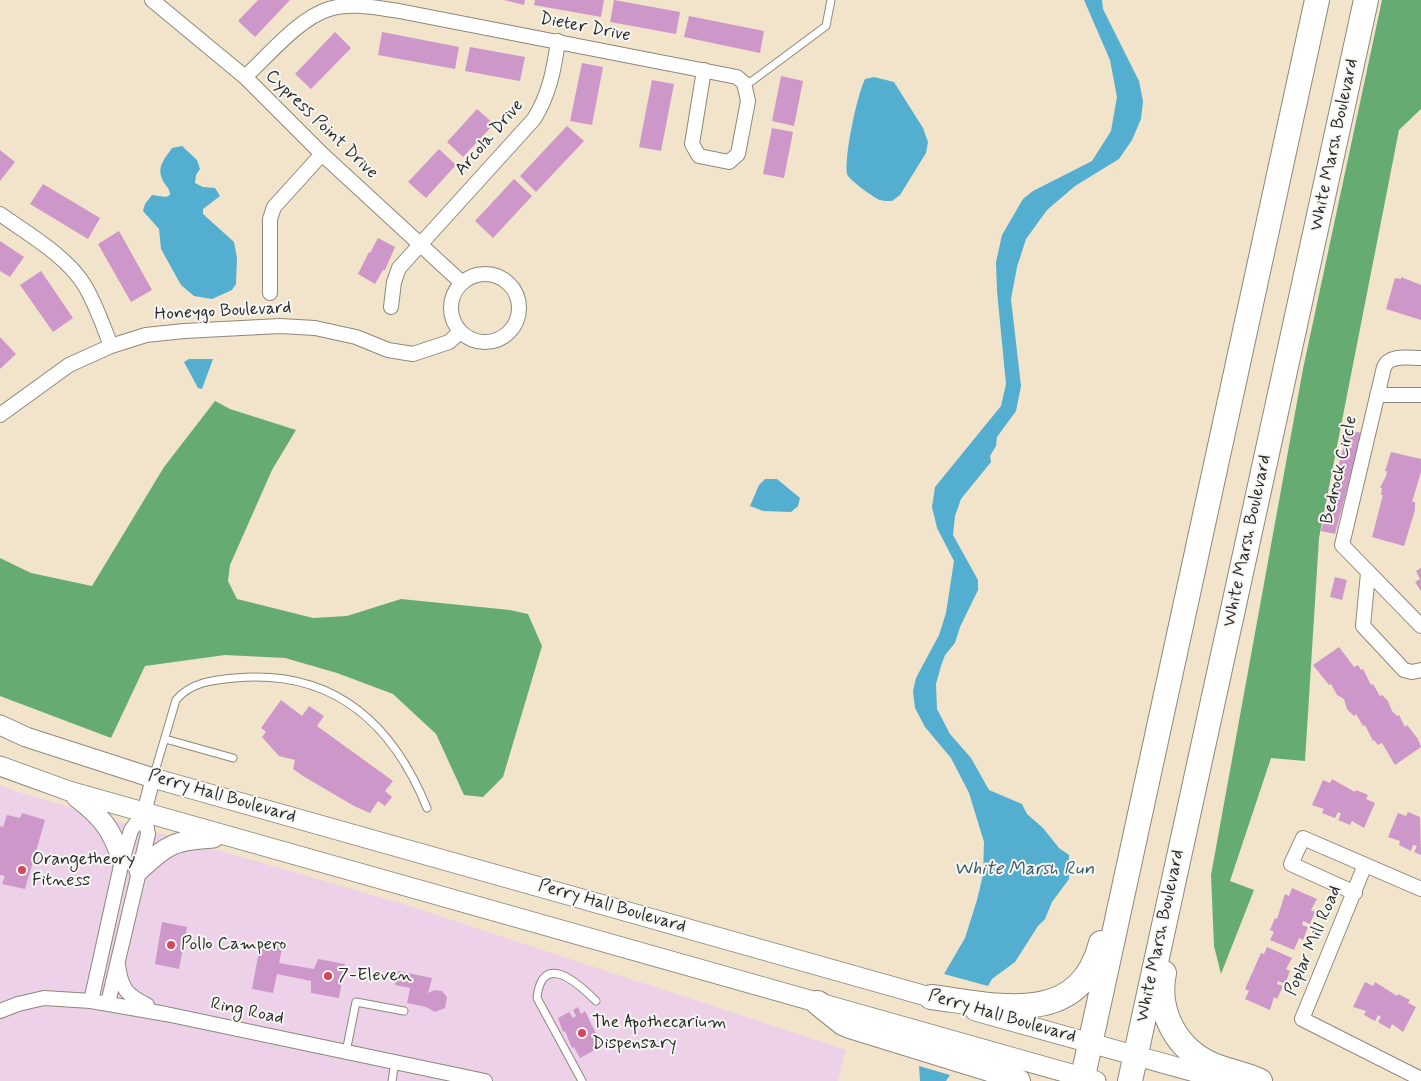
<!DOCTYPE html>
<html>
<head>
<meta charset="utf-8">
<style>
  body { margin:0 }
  canvas { display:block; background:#f1e4cb }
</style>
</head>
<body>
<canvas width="1421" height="1081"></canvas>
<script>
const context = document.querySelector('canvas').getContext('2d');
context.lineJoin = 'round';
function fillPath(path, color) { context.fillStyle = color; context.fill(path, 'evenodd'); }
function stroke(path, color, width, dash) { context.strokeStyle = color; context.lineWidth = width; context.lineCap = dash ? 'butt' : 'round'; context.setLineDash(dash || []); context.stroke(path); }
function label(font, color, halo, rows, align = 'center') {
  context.font = font + ' Mynerve,sans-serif'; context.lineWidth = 4; context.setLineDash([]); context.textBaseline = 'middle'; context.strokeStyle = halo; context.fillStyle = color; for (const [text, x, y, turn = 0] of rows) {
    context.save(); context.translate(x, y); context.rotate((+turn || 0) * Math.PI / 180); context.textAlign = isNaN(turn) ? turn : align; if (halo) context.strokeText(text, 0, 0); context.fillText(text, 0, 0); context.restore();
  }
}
const built = new Path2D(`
  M0 785 18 792 400 903 846 1050 838 1081H0Z`);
const forest = new Path2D(`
  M1382 0H1421V109L1399 130 1319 538 1305 761 1271 758 1230 881 1254 890 1221 974 1214 946 1211 875 1303 369Z
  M215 401 230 409 296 430 272 470 230 565 228 581 237 599 313 618 347 616 401 599 510 610 528 614 542 646 503 777 483 797 464 795 436 734 393 694 337 673 285 658 225 655 145 666 111 738 0 696V558L31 573 92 586 164 467Z`);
const water = new Path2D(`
  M1084 0H1102L1103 9 1139 81 1143 101 1141 119 1132 140 1119 159 1075 186 1047 210 1026 239 1017 267 1011 299 1021 386 1016 411 997 437 996 446 990 456 991 462 961 499 955 516 953 535 978 580V590L960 627 955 643 945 655 941 666 936 684 937 709 950 734 971 758 989 790 1022 804 1027 814 1043 828 1059 848 1069 855V879L1052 902 1045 919 1038 926 1015 962 992 979 988 986 944 974 965 938 977 900 983 875 984 842 969 793 951 758 925 727 915 708 913 691 916 678 939 635 946 613 954 561 937 528 932 507 935 487 1001 406 1006 384 997 291 996 262 1002 235 1023 199 1033 191 1092 161 1111 131 1117 97 1110 60Z
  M874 77 894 82 923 128 928 142 926 153 900 195 892 201C888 201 883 201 880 200 874 198 848 179 847 174 844 157 857 95 865 79Z
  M182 146 197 160 200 169 196 175 195 183 203 187 215 188 220 196 203 209V214L234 242 237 258 236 284 232 290 212 299 194 296 181 285 161 249 159 229 143 211 145 204 152 195 166 197 170 195C170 190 168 188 165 184 155 169 163 161 172 148Z
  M189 359H213L202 389 198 388 184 362Z
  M765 479H777L800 498 798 506 791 512 763 511 750 506 759 485Z
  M919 1066 950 1075 946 1081H920Z`);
const building = new Path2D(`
  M258 0H290L255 37 238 21Z
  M504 0H525L524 5Z
  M535 0H604L601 17 534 5Z
  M614 0 680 12 676 34 610 22Z
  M689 16 764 31 760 53 684 37Z
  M335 32 351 48 311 89 295 74Z
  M382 32 459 47 455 69 378 55Z
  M470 47 525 57 520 81 465 71Z
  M582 63 603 67 592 125 570 121Z
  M781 76 803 81 794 126 772 121Z
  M652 80 674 84 661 151 639 147Z
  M477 109 494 124 463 157 447 142Z
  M567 126 584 141 536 192 520 176Z
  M772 128 793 132 784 178 763 174Z
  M439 149 456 165 426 198 408 182Z
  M0 150 15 162 0 181Z
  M514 179 532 196 493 238 475 221Z
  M43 184 100 218 88 239 30 204Z
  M119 231 152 290 131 302 98 244Z
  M378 238 395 247 385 270H383L375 284 358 274 369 252 370 253Z
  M0 241 24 257 10 277 0 271Z
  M41 271 73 318 53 332 20 285Z
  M1401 277 1421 285V320L1386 309 1395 278 1401 279Z
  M0 337 16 354 0 369Z
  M1348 430 1362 433 1335 534 1321 531Z
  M1391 452 1421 459V472L1412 502H1415V510L1404 546 1372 537 1383 495H1381L1382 488H1380L1386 476 1387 471H1385Z
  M1421 568V591L1415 582 1420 579 1416 571Z
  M1335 577 1347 580 1342 600 1330 597Z
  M1339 647 1354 667 1358 665 1361 670 1363 669 1371 685 1373 684 1380 696 1382 695 1388 701 1392 711 1397 716 1399 715 1405 727 1407 725 1418 739 1421 747 1395 765 1382 743 1378 745 1374 740 1373 741 1365 725 1363 726 1356 714 1354 716 1347 709 1344 699 1337 695 1331 684 1329 685 1313 665Z
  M281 700 302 716 309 706 324 716 317 726 393 781 385 791 392 797 385 806 378 801 370 813 354 806 303 776 293 769 295 760 279 756 262 737 266 732 261 728Z
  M1332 779 1355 792 1356 790 1368 795 1366 799 1375 803 1364 828 1352 821 1350 825 1338 820 1341 814 1338 812 1335 818 1322 813 1324 809 1312 805 1323 780 1330 783Z
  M1408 812 1420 817 1421 855 1414 852 1417 846 1413 845 1411 851 1399 845 1400 841 1388 837 1398 813 1406 816Z
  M22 813 45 820 25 889 2 884 5 876 0 875V826L3 827 7 815 20 818Z
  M1292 888 1317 899 1311 910 1315 912 1310 924 1303 921 1302 925 1308 927 1303 940 1299 938 1294 950 1270 940 1274 932 1270 930 1275 918 1277 919 1285 894 1289 896Z
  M162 922 187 927 179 969 155 964Z
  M261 940 283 944 279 963 314 969 318 959 345 964 339 998 311 993V981L277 974 273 993 252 989Z
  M1267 947 1292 958 1286 969 1290 971 1285 984 1278 981 1277 984 1283 986 1277 999 1274 997 1270 1010 1245 999 1249 991 1245 989 1261 953 1264 954Z
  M398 971 432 978 428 993 435 990 442 991 447 997 445 1008 435 1012 426 1007 407 1003 410 988 395 985Z
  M1365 982 1373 986 1375 982 1397 996 1398 994 1410 1000 1408 1003 1416 1007 1403 1032 1392 1024 1390 1029 1378 1022 1381 1017 1378 1015 1375 1021 1364 1015 1366 1011 1353 1007Z
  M578 1007 581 1014 585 1011 602 1046 580 1058 574 1047 572 1048 565 1031 563 1032 558 1018 569 1012 573 1018 576 1016 573 1010Z`);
const lane = new Path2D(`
  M744 83 752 81 826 26 831 0
  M165 739 233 758
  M153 778 176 700C191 682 213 680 235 678 333 669 392 722 427 808
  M346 1052 356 1002 404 1011
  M392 1081 395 1062
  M582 1081 537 998C542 950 579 984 596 1001`);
const street = new Path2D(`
  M152 0 245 77 322 154 461 282
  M245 77C268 56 299 18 329 9 351 2 377 8 399 11L737 77 744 83 748 101 738 154 729 162 699 156 692 144 704 70
  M0 214C28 234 67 256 85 286 96 305 103 325 111 346
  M451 308a34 34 0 1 1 68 0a34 34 0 1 1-68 0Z
  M270 293V219L274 207 322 154
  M391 307 394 282 399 268 534 119C549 95 554 70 558 41
  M1421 358C1409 358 1390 354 1384 367L1342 545 1421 626
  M1377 395H1421
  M0 415 69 365 111 346 146 335 184 331 280 326 315 328 356 337 388 350 413 354 449 342 460 332
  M1368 573 1363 626 1404 670 1412 672 1421 670
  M1365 865 1302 1019 1421 1079
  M1355 893 1291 864 1303 838 1421 889
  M118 965C121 988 126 995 147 1005
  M91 1001 122 861 131 830 144 813 153 778
  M108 1003 148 834 144 813
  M0 1011 18 1004 44 998 91 1001 166 1014 485 1081`);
const secondary = new Path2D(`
  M0 725 26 737 153 778 944 1001
  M0 766 69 791 1096 1081
  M76 797C102 817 112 829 122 861
  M139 871C167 844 175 840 214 838
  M975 1011 1227 1081`);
const highway = new Path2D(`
  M1164 973C1156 1012 1177 1050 1213 1065 1228 1071 1245 1074 1260 1081
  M931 997C996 1005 1079 1029 1101 943
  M818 1003 843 1023 850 1026 999 1072 1018 1081
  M1082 1081 1317 0
  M1130 1081 1366 0`);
const markers = [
  [22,870,5,"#d1495b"],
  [171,945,5,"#d1495b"],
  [328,976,5,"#d1495b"],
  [582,1033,5,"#d1495b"]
];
const streetNames = [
  ["Dieter Drive",585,28,11],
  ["Cypress Point Drive",321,125,44],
  ["Arcola Drive",490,138,-49],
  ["White Marsh Boulevard",1335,145,-78],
  ["Honeygo Boulevard",223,312,-3],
  ["Bedrock Circle",1340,470,-77],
  ["White Marsh Boulevard",1248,541,-78],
  ["Perry Hall Boulevard",222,797,16],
  ["Perry Hall Boulevard",612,907,16],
  ["White Marsh Boulevard",1161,936,-78],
  ["Poplar Mill Road",1314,941,-67],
  ["Ring Road",247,1012,12],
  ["Perry Hall Boulevard",1002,1017,16]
];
const poiNames = [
  ["Orangetheory",32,860],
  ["Fitness",32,881],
  ["Pollo Campero",181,945],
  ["7-Eleven",338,976],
  ["The Apothecarium",592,1023],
  ["Dispensary",592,1044]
];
const waterNames = [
  ["White Marsh Run",1024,870]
];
fillPath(built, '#ecd1e9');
fillPath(forest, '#66ac72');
fillPath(water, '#53aed0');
fillPath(building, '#cd97c9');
stroke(lane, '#8e887b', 9);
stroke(street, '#8e887b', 16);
stroke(secondary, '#8e887b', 21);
stroke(highway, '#8e887b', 26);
stroke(lane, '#fff', 7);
stroke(street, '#fff', 14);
stroke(secondary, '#fff', 19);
stroke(highway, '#fff', 24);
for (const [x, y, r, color] of markers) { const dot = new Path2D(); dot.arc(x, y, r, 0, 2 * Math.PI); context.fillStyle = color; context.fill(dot); stroke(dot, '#f6f6f2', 2); }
label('18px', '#2b2b2b', '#f6f6f2', streetNames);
label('18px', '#2b2b2b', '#f6f6f2', poiNames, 'left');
label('italic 19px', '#395965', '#f6f6f2', waterNames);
</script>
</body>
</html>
